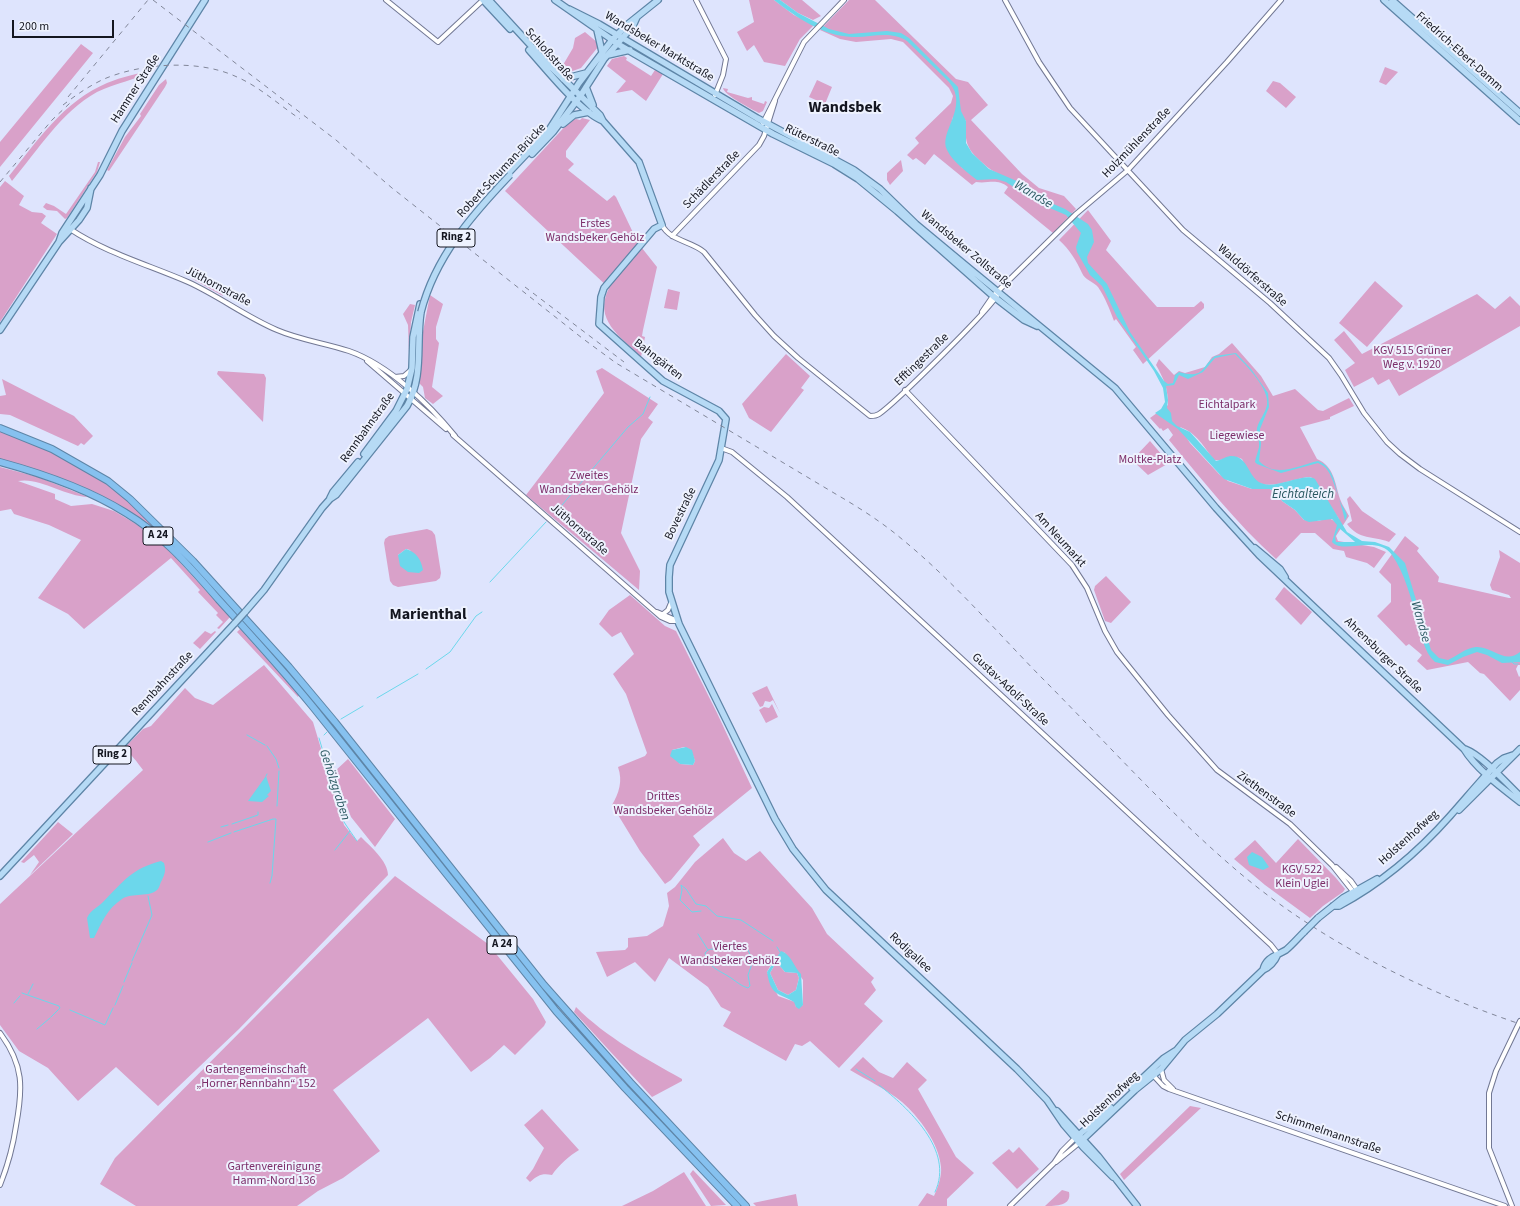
<!DOCTYPE html>
<html>
<head>
<meta charset="utf-8">
<style>
  body { margin:0 }
  #map { position:relative; width:1520px; height:1206px; overflow:hidden; background:#dee4fd; font-family:"Source Sans 3",sans-serif }
  canvas { display:block }
  .scale { position:absolute; left:12px; top:20px; width:102px; height:18px; box-sizing:border-box; border:2px solid #141620; border-top:0; padding-left:5px; font-size:12px; line-height:14px; white-space:nowrap; color:#141620; -webkit-text-stroke:3px #eef2fe; paint-order:stroke }
</style>
</head>
<body>
<div id="map">
<canvas width="1520" height="1206"></canvas>
<div class="scale">200 m</div>
</div>
<script>
const context = document.querySelector('canvas').getContext('2d');
context.lineJoin = 'round';
function fillPath(path, color) { context.fillStyle = color; context.fill(path, 'evenodd'); }
function stroke(path, color, width, dash) { context.strokeStyle = color; context.lineWidth = width; context.lineCap = dash ? 'butt' : 'round'; context.setLineDash(dash || []); context.stroke(path); }
function label(font, color, halo, rows, align = 'center') {
  context.font = font + ' "Source Sans 3",sans-serif'; context.lineWidth = 4; context.setLineDash([]); context.textBaseline = 'middle'; context.strokeStyle = halo; context.fillStyle = color; for (const [text, x, y, turn = 0] of rows) {
    context.save(); context.translate(x, y); context.rotate((+turn || 0) * Math.PI / 180); context.textAlign = isNaN(turn) ? turn : align; if (halo) context.strokeText(text, 0, 0); context.fillText(text, 0, 0); context.restore();
  }
}
const green = new Path2D(`
  M749 0H774L794 15 814 25 800 39 785 66 764 62 754 45 747 51 737 32 754 22Z
  M780 0H802L821 16 813 20 798 13Z
  M849 0H875L956 79 968 82 988 105 971 120 1022 174 1039 188 1064 196 1076 209 1053 233 1004 193 1008 187C997 178 988 184 976 182L972 185 934 154 925 165 916 158 913 160 907 155 919 143 915 138 951 103 953 96 949 88 903 42 891 39 856 42 840 39 820 30ZM953 117 964 119 966 121C965 137 965 146 977 158 984 164 988 169 997 173L962 168 950 128Z
  M585 32 598 43V47L581 68 567 73 560 70 573 48 575 38Z
  M81 44 93 53 0 167V142Z
  M624 56 627 58 626 60 651 76 655 70 663 74 646 101 632 90 616 93 626 81 607 66 612 59Z
  M1385 67 1398 72 1386 85 1379 82Z
  M154 70C136 80 115 83 97 92 61 112 38 150 12 181L9 176C37 141 64 101 107 83 122 77 138 73 154 70Z
  M166 79 167 83 165 87 109 171 107 170 125 137 141 116 140 114 159 85Z
  M817 80 832 87 825 104 809 97Z
  M1273 81 1280 83 1296 97 1286 108 1266 91Z
  M723 88 728 89 727 92 748 98 752 97V100L764 104 765 101 767 102 763 111 759 113C753 110 724 95 723 88Z
  M582 118 590 120 566 151V157L574 164 568 170 607 201 614 195 616 197 638 243 657 267 643 330 642 336 645 337 641 357C620 336 593 320 609 288L505 191 571 120 576 119 580 120Z
  M901 160 903 171 890 185 887 180V173Z
  M98 162H100L97 172 67 218 65 219 57 211 47 210 43 207 46 203 54 206 66 214 95 172Z
  M5 181 24 196 19 205 32 212 42 213 46 216 41 223 57 234 0 322V187Z
  M1088 210 1111 241 1106 250 1157 307H1194L1201 301 1204 304V308L1143 364 1133 350 1136 347 1116 319 1114 321C1110 310 1105 297 1098 287 1094 282 1085 280 1082 273 1076 260 1070 250 1059 240Z
  M199 269 222 293 223 296 191 278Z
  M1375 281 1403 306 1367 347 1339 323Z
  M668 289 680 292 677 310 664 308Z
  M1477 294 1495 309 1510 296 1520 306V326L1399 396 1389 379 1378 385 1373 377 1354 387 1345 370 1355 363 1334 340 1344 331 1362 354Z
  M430 295 443 304 436 327V339L439 343 432 387 443 396 433 404 425 398 423 387 419 383 420 379 421 342Z
  M410 304 415 305 411 322 409 353 408 325 403 314Z
  M1232 343 1261 376 1273 396 1295 389 1318 410 1323 411 1349 398 1354 406 1330 417V419L1300 427 1317 459C1334 466 1335 483 1340 499 1342 505 1346 510 1349 516L1336 536 1338 541 1374 547 1386 552 1374 568 1367 563 1346 557 1344 551 1333 549 1315 533H1301L1276 559C1236 523 1204 482 1169 440L1173 435 1168 428 1163 431 1161 428 1160 429 1150 418 1168 405C1168 389 1164 379 1156 365L1159 359 1174 375 1179 371 1185 373 1205 367 1212 357 1219 354ZM1180 427C1197 433 1204 447 1214 460 1224 462 1229 453 1242 459 1245 465 1249 474 1253 479 1267 493 1295 477 1311 477L1339 519 1336 522 1329 518 1318 521 1304 520 1295 510 1282 501 1279 495 1270 489H1252L1228 481 1219 474 1190 443Z
  M786 354 810 376 801 388 804 390 771 432 749 418 742 404Z
  M602 368 658 404 648 418 653 422 641 439 621 533 640 571 639 590 526 495 604 393 596 371Z
  M218 371 264 374 266 378 263 422 217 374Z
  M2 379 74 416 93 436 84 445 81 443 78 446 10 415 0 414V396L6 395Z
  M0 430C42 446 83 466 120 493L200 571 224 599 222 600 136 516C94 489 46 477 0 460Z
  M1150 441 1169 463 1148 475 1132 460Z
  M0 467 38 477 88 497C64 496 40 477 18 481L55 494V499L71 506 92 504 114 511 136 524 154 537 174 556 230 617 219 629 217 628 223 622 216 615 218 613 198 592 200 590 171 558 84 629 68 614 38 598 81 540 49 525 14 514 11 509 0 511Z
  M1350 496 1362 511 1396 534 1389 542C1372 535 1360 541 1347 524L1352 521 1347 499Z
  M427 529 432 531 435 535 441 573 440 578 436 581 398 587 393 585 390 581 384 543 385 539 389 536ZM406 549 410 550 419 573 398 555Z
  M1405 536 1419 548 1417 551 1439 577 1438 582 1509 598H1511L1509 595 1492 590 1490 585 1500 557 1499 550 1520 563V665H1518L1516 669 1519 677 1520 676V690L1510 701 1484 674 1480 673 1468 662 1427 670 1417 661 1422 655 1409 644 1406 646 1377 616 1391 602V584L1379 572Z
  M1106 576 1131 602 1111 623 1105 621 1094 590 1095 586Z
  M1284 587 1312 612 1301 625 1275 599Z
  M630 595 665 626 676 631 717 713 752 788 693 836 700 845 671 880 665 884 640 851 612 805C619 793 623 781 618 767L645 756 647 753 626 694 613 674 634 654 621 632 612 637 599 624 609 610ZM684 747 691 750 695 761 693 765 680 764 672 750Z
  M240 629 299 695 298 697 237 632Z
  M205 631 211 634 215 631 216 632 200 649 193 643Z
  M264 665 313 722 344 825 357 841 361 837C370 846 388 861 388 875L239 1029 158 1106 116 1067 78 1101 48 1068 19 1051 0 1025V904L143 770C137 762 132 755 124 748L143 729 151 726 185 688 195 698 213 705Z
  M767 686 780 713 773 700 770 702 765 701 763 706 760 707 752 693Z
  M772 704 778 717 766 723 759 710 764 707 769 708Z
  M348 759 395 819 375 847 351 817 334 772Z
  M58 822 73 834 30 875 39 862 34 855 24 863 21 862Z
  M723 838 734 853 746 861 760 851 812 908 827 934 874 978 871 982 876 990 864 1004 883 1021 839 1068 810 1041 802 1046 795 1044 786 1061 723 1026 731 1012 721 1007 708 987 669 958 655 982 635 962 607 977 596 952 625 950 628 947V938L647 936 663 926 669 906 667 893 675 887 695 862ZM784 952 803 980V1005L796 1007 795 1002 778 996 767 972 772 963Z
  M1298 839 1336 878 1345 889 1343 892 1323 906 1310 918 1265 885 1234 859 1255 840 1276 863Z
  M395 876 488 944 533 999 546 1022 544 1026 515 1055 504 1045 490 1058 471 1072 428 1018 333 1090 380 1151 343 1178 318 1191 297 1206H136L100 1184 115 1158Z
  M779 965 785 972 797 973 799 978 796 990 788 995 778 990 770 973 774 966Z
  M576 1007C607 1038 645 1058 682 1079V1081L652 1097 574 1012Z
  M863 1057 879 1072 893 1078 907 1062 927 1080 918 1089 956 1157 974 1173 947 1199V1206H918L927 1193 934 1196C938 1187 942 1176 941 1167 939 1143 919 1117 902 1102 886 1089 867 1080 850 1070Z
  M1190 1106 1201 1108 1124 1180 1120 1174Z
  M542 1109 579 1150C570 1155 558 1166 552 1175 542 1173 538 1175 530 1182L526 1178 533 1169 544 1148 524 1125Z
  M1019 1147 1039 1169 1017 1189 992 1163 1009 1149 1013 1153Z
  M693 1170 726 1205 711 1206 690 1174Z
  M684 1172 706 1206H622L653 1191Z
  M1062 1190 1069 1192C1072 1206 1056 1206 1045 1206Z
  M796 1194 798 1206H756L753 1203Z`);
const water = new Path2D(`
  M774 0H780L798 13 829 29 849 34 887 31 901 33 909 38 958 87 961 111 966 121V143L972 153 989 169 1019 182 1042 199 1065 209 1088 224 1092 230 1094 242 1087 257 1088 263 1107 284 1130 332 1164 381 1168 384 1173 383 1175 375 1179 372C1205 379 1200 368 1215 356L1236 353 1251 369 1268 393 1269 407 1260 429 1261 444 1259 461C1276 479 1299 465 1318 461 1334 467 1335 485 1339 499 1341 505 1346 510 1347 516L1345 521C1344 514 1333 477 1328 471 1326 467 1322 465 1318 463L1281 473 1257 464 1255 462C1256 456 1258 452 1259 447 1260 440 1256 434 1257 428 1259 420 1265 414 1267 405 1270 389 1246 365 1235 354L1215 358 1203 372 1188 379 1179 375 1174 385 1166 386 1168 400 1167 408 1171 413 1172 421 1177 426 1190 432 1216 461C1221 460 1225 457 1230 456 1250 455 1247 480 1264 484 1278 488 1306 472 1315 479L1347 532 1362 541 1375 542 1389 547 1405 563 1431 650 1439 658 1448 660C1457 656 1465 648 1476 647 1492 646 1505 665 1520 652V662L1502 663 1487 655 1477 652 1463 657 1448 665 1435 662C1423 651 1422 635 1417 620 1411 598 1405 574 1392 555 1377 534 1344 555 1332 542L1337 525 1332 519 1309 522 1304 520 1295 510 1282 501 1279 495 1270 489H1252L1224 479 1178 429 1155 413 1161 409 1165 402 1163 388 1154 371 1117 317 1102 286 1090 275 1077 252 1076 247 1081 233 1066 215 1038 203 1006 182 996 179 977 180C967 172 953 162 947 150 938 132 970 107 949 82L907 41C889 30 871 38 852 37 823 36 796 17 774 0ZM1339 528 1354 541 1355 542H1336L1335 537Z
  M406 549C416 552 421 559 423 570L419 573 408 572 400 566 398 555Z
  M686 747 692 750 695 761 693 765 680 764 670 756 672 750Z
  M266 776 271 791 267 795 269 796 262 802 248 801Z
  M1252 852 1262 857 1269 867 1263 870 1249 865 1247 857Z
  M161 861 164 863C166 870 165 874 162 880 160 883 160 886 158 889 150 898 132 892 122 899 107 909 102 922 94 938H90L87 918C91 909 98 908 104 901 124 881 131 869 161 861Z
  M781 951C791 954 794 967 801 974L803 1005 799 1009 796 1007 794 1002C777 992 771 996 767 972ZM779 965 785 972 797 973 799 978 796 990 788 995 778 990 770 973 774 966Z`);
const stream = new Path2D(`
  M557 511 628 427 643 414 650 397
  M490 582 546 522
  M1512 662 1514 664H1518
  M426 669 450 652 476 616 482 612
  M377 698 418 674
  M341 719 363 706
  M247 735 265 745
  M324 735 327 732
  M319 738 344 822 350 831 335 850
  M267 746 276 759 279 768
  M266 776 267 774
  M277 806 279 771
  M232 824 258 815V812
  M221 827 228 825
  M350 831 357 841
  M234 832 273 819H276L272 876 270 883
  M208 842 231 833
  M701 911 692 912 680 900 682 890 681 885 686 889 696 904 706 906 717 916 741 920 773 941
  M698 934 708 950
  M739 945 747 948 753 961 748 975 750 986 748 988C741 986 737 982 731 978 721 971 706 967 705 953L708 950Z
  M777 947 780 952
  M132 961 152 915 148 896
  M754 962 757 963
  M124 982 132 963
  M22 993 59 1006 60 1008 51 1017
  M28 994 33 984
  M14 1003 20 996
  M115 1005 123 986
  M70 1010 105 1025 113 1008
  M37 1029 50 1018
  M856 1069 875 1081
  M879 1085C908 1108 955 1150 935 1192`);
const minor = new Path2D(`
  M386 0 438 42 483 0
  M696 0 726 59 723 75 715 95
  M1005 0 1039 62 1070 108 1183 230 1270 303 1329 358 1341 375 1364 413 1387 442 1400 454 1420 469 1520 532
  M763 123 804 42 844 0
  M662 225C670 241 691 241 704 252L755 315 774 336 798 358 870 416C874 416 876 416 879 414 894 404 997 303 999 292
  M70 229C106 253 149 265 188 282 219 296 246 317 277 330 300 340 325 343 349 351 389 365 429 404 455 436
  M672 236 759 145 764 136 775 101
  M982 312 993 296 1076 214 1128 170 1227 62 1281 0
  M367 361 446 429
  M395 377 404 376 411 370
  M905 390 1072 565 1087 588 1105 631 1117 652 1168 715 1217 770 1290 824 1332 865 1355 894
  M453 435 661 617 670 621H678
  M721 448 732 452 787 497 1271 945 1278 954
  M657 612 678 621
  M663 614 668 610 671 603
  M1336 867 1351 881 1358 891
  M0 1033C24 1065 23 1088 16 1126 13 1146 8 1165 0 1185
  M1161 1069 1164 1080 1173 1089
  M1151 1073 1163 1086 1169 1089 1505 1206
  M1056 1162 1079 1143
  M1010 1206 1054 1163 1062 1151 1075 1138
  M1512 1206 1489 1148V1093L1496 1071 1520 1021`);
const major = new Path2D(`
  M483 0 510 29
  M489 0 546 62 600 115 603 121 639 162 662 225 654 229 604 288 601 297 599 324 663 381 719 411 726 419 719 460 670 565 669 577V592L679 624 775 819 793 849 826 890 1017 1069 1047 1100 1064 1125 1083 1147 1113 1177
  M555 0 621 46 773 134 834 164 858 179 897 211 993 296 1024 320 1037 326
  M1384 0 1520 121
  M1392 0 1520 113
  M569 9 599 24 757 118 854 170 880 189 916 224 969 268 1115 388 1216 508 1259 555 1464 749C1476 769 1502 788 1520 802
  M597 30 602 52
  M529 50C546 69 580 112 603 121
  M608 55 630 50
  M563 79 586 73
  M586 87 593 105
  M563 124 574 115 589 112
  M532 154 553 132 581 95 604 59 633 26 637 17
  M497 185 549 130 579 83 612 40 628 24 658 0
  M59 242 62 233 100 175 122 131 205 0
  M0 330 59 242 79 220 87 208 91 188
  M364 454 396 411 407 389 412 368 413 337 420 304
  M330 498 333 492 358 462
  M1255 548 1280 569 1285 577
  M245 612 264 590 322 508 330 499 336 495 407 406C424 376 416 344 421 312
  M1465 749C1483 756 1505 782 1520 796
  M1459 810 1520 749
  M0 876 235 623
  M1333 906H1339C1380 884 1419 851 1450 816 1466 798 1481 780 1497 763L1504 758 1513 755
  M1318 918 1343 898 1377 879
  M1263 970C1266 957 1276 956 1286 950 1292 945 1298 938 1304 932
  M1132 1088 1164 1058 1175 1051
  M1057 1111 1098 1156 1137 1206
  M1075 1138 1111 1108
  M1079 1143 1135 1090 1161 1069 1185 1040 1217 1014 1263 970C1270 967 1275 961 1278 954`);
const highway = new Path2D(`
  M0 428 52 449 108 481 130 499 193 561 289 667 335 722 544 985 630 1082 746 1206
  M0 462C44 474 88 489 126 513 163 535 191 568 219 600 251 635 283 670 313 707L556 1011 625 1088 737 1206`);
const rail = new Path2D(`
  M153 0 336 140 392 188 582 338 616 363 834 493C858 507 882 522 903 540 953 581 996 631 1041 677 1105 741 1166 810 1235 869 1318 940 1417 989 1520 1024
  M68 97 148 0
  M63 105C76 95 89 86 104 79 142 63 199 59 237 77 260 87 279 105 300 119
  M0 182 52 120 70 103
  M525 287 624 362`);
const majorBridge = new Path2D(`
  M421 312C435 257 472 215 510 175
  M235 623 245 612
  M1304 932 1318 918`);
const shields = [
  [456,238,38],
  [158,536,30],
  [112,755,38],
  [502,945,30]
];
const shieldNames = [
  ["Ring 2",456,238],
  ["A 24",158,536],
  ["Ring 2",112,755],
  ["A 24",502,945]
];
const streetNames = [
  ["Wandsbeker Marktstraße",659,47,31],
  ["Friedrich-Ebert-Damm",1459,52,42],
  ["Schloßstraße",549,55,48],
  ["Hammer Straße",136,89,-57],
  ["Rüterstraße",812,141,26],
  ["Holzmühlenstraße",1137,143,-46],
  ["Robert-Schuman-Brücke",502,171,-47],
  ["Schädlerstraße",712,180,-46],
  ["Wandsbeker Zollstraße",966,250,40],
  ["Walddörferstraße",1252,276,41],
  ["Jüthornstraße",218,287,28],
  ["Bahngärten",658,360,38],
  ["Efftingestraße",922,360,-44],
  ["Rennbahnstraße",368,428,-54],
  ["Bovestraße",681,514,-64],
  ["Jüthornstraße",579,530,41],
  ["Am Neumarkt",1060,540,48],
  ["Ahrensburger Straße",1383,656,44],
  ["Rennbahnstraße",163,684,-47],
  ["Gustav-Adolf-Straße",1010,690,43],
  ["Ziethenstraße",1266,795,36],
  ["Holstenhofweg",1409,838,-42],
  ["Rodigallee",910,953,43],
  ["Holstenhofweg",1110,1100,-43],
  ["Schimmelmannstraße",1328,1133,19]
];
const parkNames = [
  ["Erstes",595,224],
  ["Wandsbeker Gehölz",595,238],
  ["KGV 515 Grüner",1412,351],
  ["Weg v. 1920",1412,365],
  ["Eichtalpark",1227,405],
  ["Liegewiese",1237,436],
  ["Moltke-Platz",1150,460],
  ["Zweites",589,476],
  ["Wandsbeker Gehölz",589,490],
  ["Drittes",663,797],
  ["Wandsbeker Gehölz",663,811],
  ["KGV 522",1302,870],
  ["Klein Uglei",1302,884],
  ["Viertes",730,947],
  ["Wandsbeker Gehölz",730,961],
  ["Gartengemeinschaft",256,1070],
  ["„Horner Rennbahn“ 152",256,1084],
  ["Gartenvereinigung",274,1167],
  ["Hamm-Nord 136",274,1181]
];
const waterNames = [
  ["Wandse",1033,195,31],
  ["Eichtalteich",1303,495],
  ["Wandse",1420,622,74],
  ["Gehölzgraben",334,785,72]
];
const districtNames = [
  ["Wandsbek",845,108],
  ["Marienthal",428,615]
];
fillPath(green, '#d9a1c9');
fillPath(water, '#6cd7eb');
stroke(stream, '#6cd7eb', 1);
stroke(minor, '#727894', 6);
stroke(major, '#5e85a7', 8);
stroke(highway, '#5e85a7', 8);
stroke(minor, '#fff', 4);
stroke(major, '#b6daf5', 5.5);
stroke(highway, '#86c1ef', 6);
stroke(rail, '#818698', 1, [5, 5]);
stroke(majorBridge, '#5e85a7', 8, []);
stroke(majorBridge, '#b6daf5', 5.5);
for (const [x, y, w] of shields) { const box = new Path2D(); box.roundRect(x - w / 2, y - 9, w, 18, 3); context.fillStyle = '#eef2fe'; context.fill(box); stroke(box, '#141620', 1); }
label('bold 11px', '#141620', null, shieldNames);
label('12px', '#141620', '#eef2fe', streetNames);
label('12px', '#7c2d69', '#eef2fe', parkNames);
label('italic 13px', '#2b5962', '#eef2fe', waterNames);
label('bold 16px', '#141620', '#eef2fe', districtNames);
</script>
</body>
</html>
